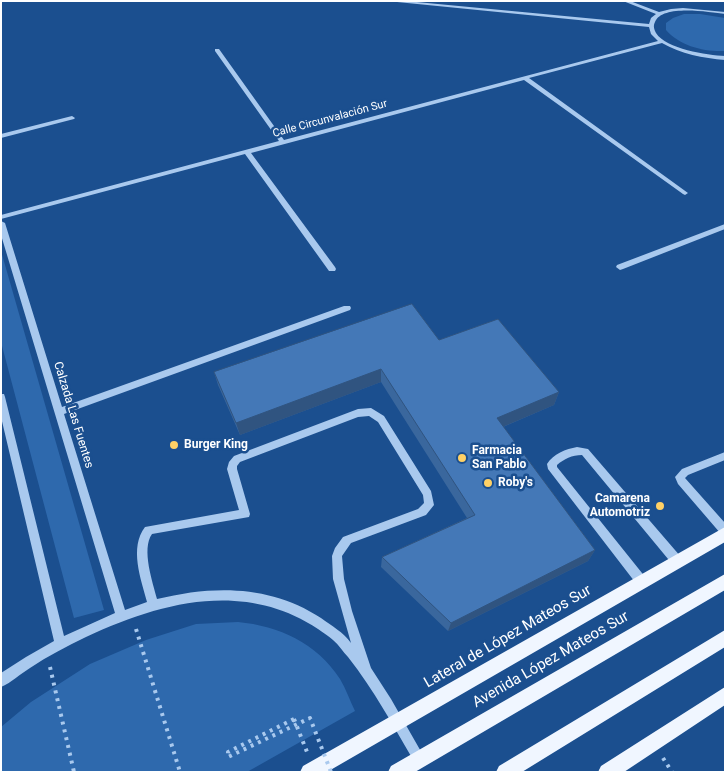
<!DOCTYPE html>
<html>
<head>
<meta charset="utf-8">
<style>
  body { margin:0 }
  #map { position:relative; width:726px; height:773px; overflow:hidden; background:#1b4f8f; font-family:Roboto,sans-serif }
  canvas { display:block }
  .frame { position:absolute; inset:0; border:2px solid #fff; pointer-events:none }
</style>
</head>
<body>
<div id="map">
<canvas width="726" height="773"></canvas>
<div class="frame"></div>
</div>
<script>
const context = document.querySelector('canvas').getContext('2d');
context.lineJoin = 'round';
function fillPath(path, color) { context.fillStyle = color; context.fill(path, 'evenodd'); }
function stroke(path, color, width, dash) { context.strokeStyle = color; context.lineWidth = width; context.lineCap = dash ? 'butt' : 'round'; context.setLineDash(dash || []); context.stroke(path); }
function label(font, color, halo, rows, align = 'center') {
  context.font = font + ' Roboto,sans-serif'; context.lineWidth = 5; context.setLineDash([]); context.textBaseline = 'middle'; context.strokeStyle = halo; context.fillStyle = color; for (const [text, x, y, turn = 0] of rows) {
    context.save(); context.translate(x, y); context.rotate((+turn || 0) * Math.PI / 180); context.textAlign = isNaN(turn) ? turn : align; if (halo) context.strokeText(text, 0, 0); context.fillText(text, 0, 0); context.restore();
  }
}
const green = new Path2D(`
  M684 14H700L725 18V51C704 52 680 46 666 30V23L673 18Z
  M1 251 104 610 74 618 1 342Z
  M238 622C279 626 317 643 340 679 346 689 350 701 355 711L247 772H1V727L31 702 90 664 146 640 196 624Z`);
const path = new Path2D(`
  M136 629 180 772
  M50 667 74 772
  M294 719 307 752
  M663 758 672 772`);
const minor = new Path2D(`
  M387 1H406L649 24 651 18 656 14 623 1H630L659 12 671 9 683 8 725 12V14C709 12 662 4 655 22 653 26 654 29 656 33 666 49 707 55 725 56V60C703 58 681 54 662 43L529 78 688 193 685 195 683 194 524 80 251 153 335 267 336 269 335 271H329L245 154 1 219V215L279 141 215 51V49H219L284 140 658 41 651 34 649 27Z
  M72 116 75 118 74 119 1 138V134Z
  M1 221 5 223 62 407 344 306H350L351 308 350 310 64 414 125 610 147 602C141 579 129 548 145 527L239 510 227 469 229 462 234 456 358 409 371 408 384 416 431 491 434 505 426 515 351 543 342 556 344 579 352 611 371 668 391 699 423 755 425 759 423 763 419 765 415 763C394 727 374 690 348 657 343 652 339 645 333 640 329 636 323 633 318 629 244 580 161 602 86 637 67 646 48 656 30 668 20 674 11 683 1 687V673L26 657 54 641 1 417V394H4L5 397 64 636 115 613 1 235ZM369 416 378 422 423 495 424 503 418 509 343 537 335 548 332 556 333 579 351 643C343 632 332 626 321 618 271 585 214 585 157 599 153 583 141 549 152 534L249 517 250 514 237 469V466L240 462 358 417Z
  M725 224V229L623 269 620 270 616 267 617 265Z
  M577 447 588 449 681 557 682 561 681 565 677 566 673 565 582 455C572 455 564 459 557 465V467L646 578 647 582 646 586 642 587 638 586 548 469 547 464C553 454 566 449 577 447Z
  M725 452V460L688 475 685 478 725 523V536L721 534 678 484 675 477 682 469Z`);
const major = new Path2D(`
  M725 527V542L327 772H300L303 766Z
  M725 574V590L415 772H388L391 766Z
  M725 630V647L522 772H496L499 766Z
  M725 687V705L624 772H598L601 766Z`);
const pathBridge = new Path2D(`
  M294 719 228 752V757L310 718 331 772`);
const wall = new Path2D(`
  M439 340 559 392 554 405 503 427 595 550 588 561 448 631 381 567 382 557 467 518 381 382 240 435 218 385 214 372Z`);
const shadedWall = new Path2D(`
  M381 369V382L240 435 236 423Z
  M559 392 554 405 493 431 497 418Z
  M595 550 588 561 448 631 451 623Z`);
const building = new Path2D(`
  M412 304 439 340 498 319 559 392 497 418 595 550 451 623 382 557 475 515 381 369 236 423 214 372Z`);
const markers = [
  [174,445,5,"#ffd166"],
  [462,458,5,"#ffd166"],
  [488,483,5,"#ffd166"],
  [660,506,5,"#ffd166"]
];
const farStreetnames = [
  ["Calle Circunvalación Sur",330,119,-15]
];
const streetNames = [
  ["Calzada Las Fuentes",73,415,73]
];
const poiNames = [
  ["Burger King",184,445],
  ["Farmacia",472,451],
  ["San Pablo",472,465],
  ["Roby's",498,483],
  ["Camarena",650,499,"right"],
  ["Automotriz",650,513,"right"]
];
const nearStreetnames = [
  ["Lateral de López Mateos Sur",508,637,-30],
  ["Avenida López Mateos Sur",551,660,-30]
];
fillPath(green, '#2e69ad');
stroke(path, '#a9c9ee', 4, [3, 5]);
fillPath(minor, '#a9c9ee');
fillPath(major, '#f0f6ff');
stroke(pathBridge, '#a9c9ee', 4, [3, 5]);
fillPath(wall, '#3a679d');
fillPath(shadedWall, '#305480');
fillPath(building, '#4478b7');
stroke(building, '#305480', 1);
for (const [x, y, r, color] of markers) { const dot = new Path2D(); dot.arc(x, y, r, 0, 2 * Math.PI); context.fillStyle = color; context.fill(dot); stroke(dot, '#1b4f8f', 2); }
label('11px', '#fff', '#1b4f8f', farStreetnames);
label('12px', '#fff', '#1b4f8f', streetNames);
label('bold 12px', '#fff', '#1b4f8f', poiNames, 'left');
label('15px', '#fff', '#1b4f8f', nearStreetnames);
</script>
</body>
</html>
